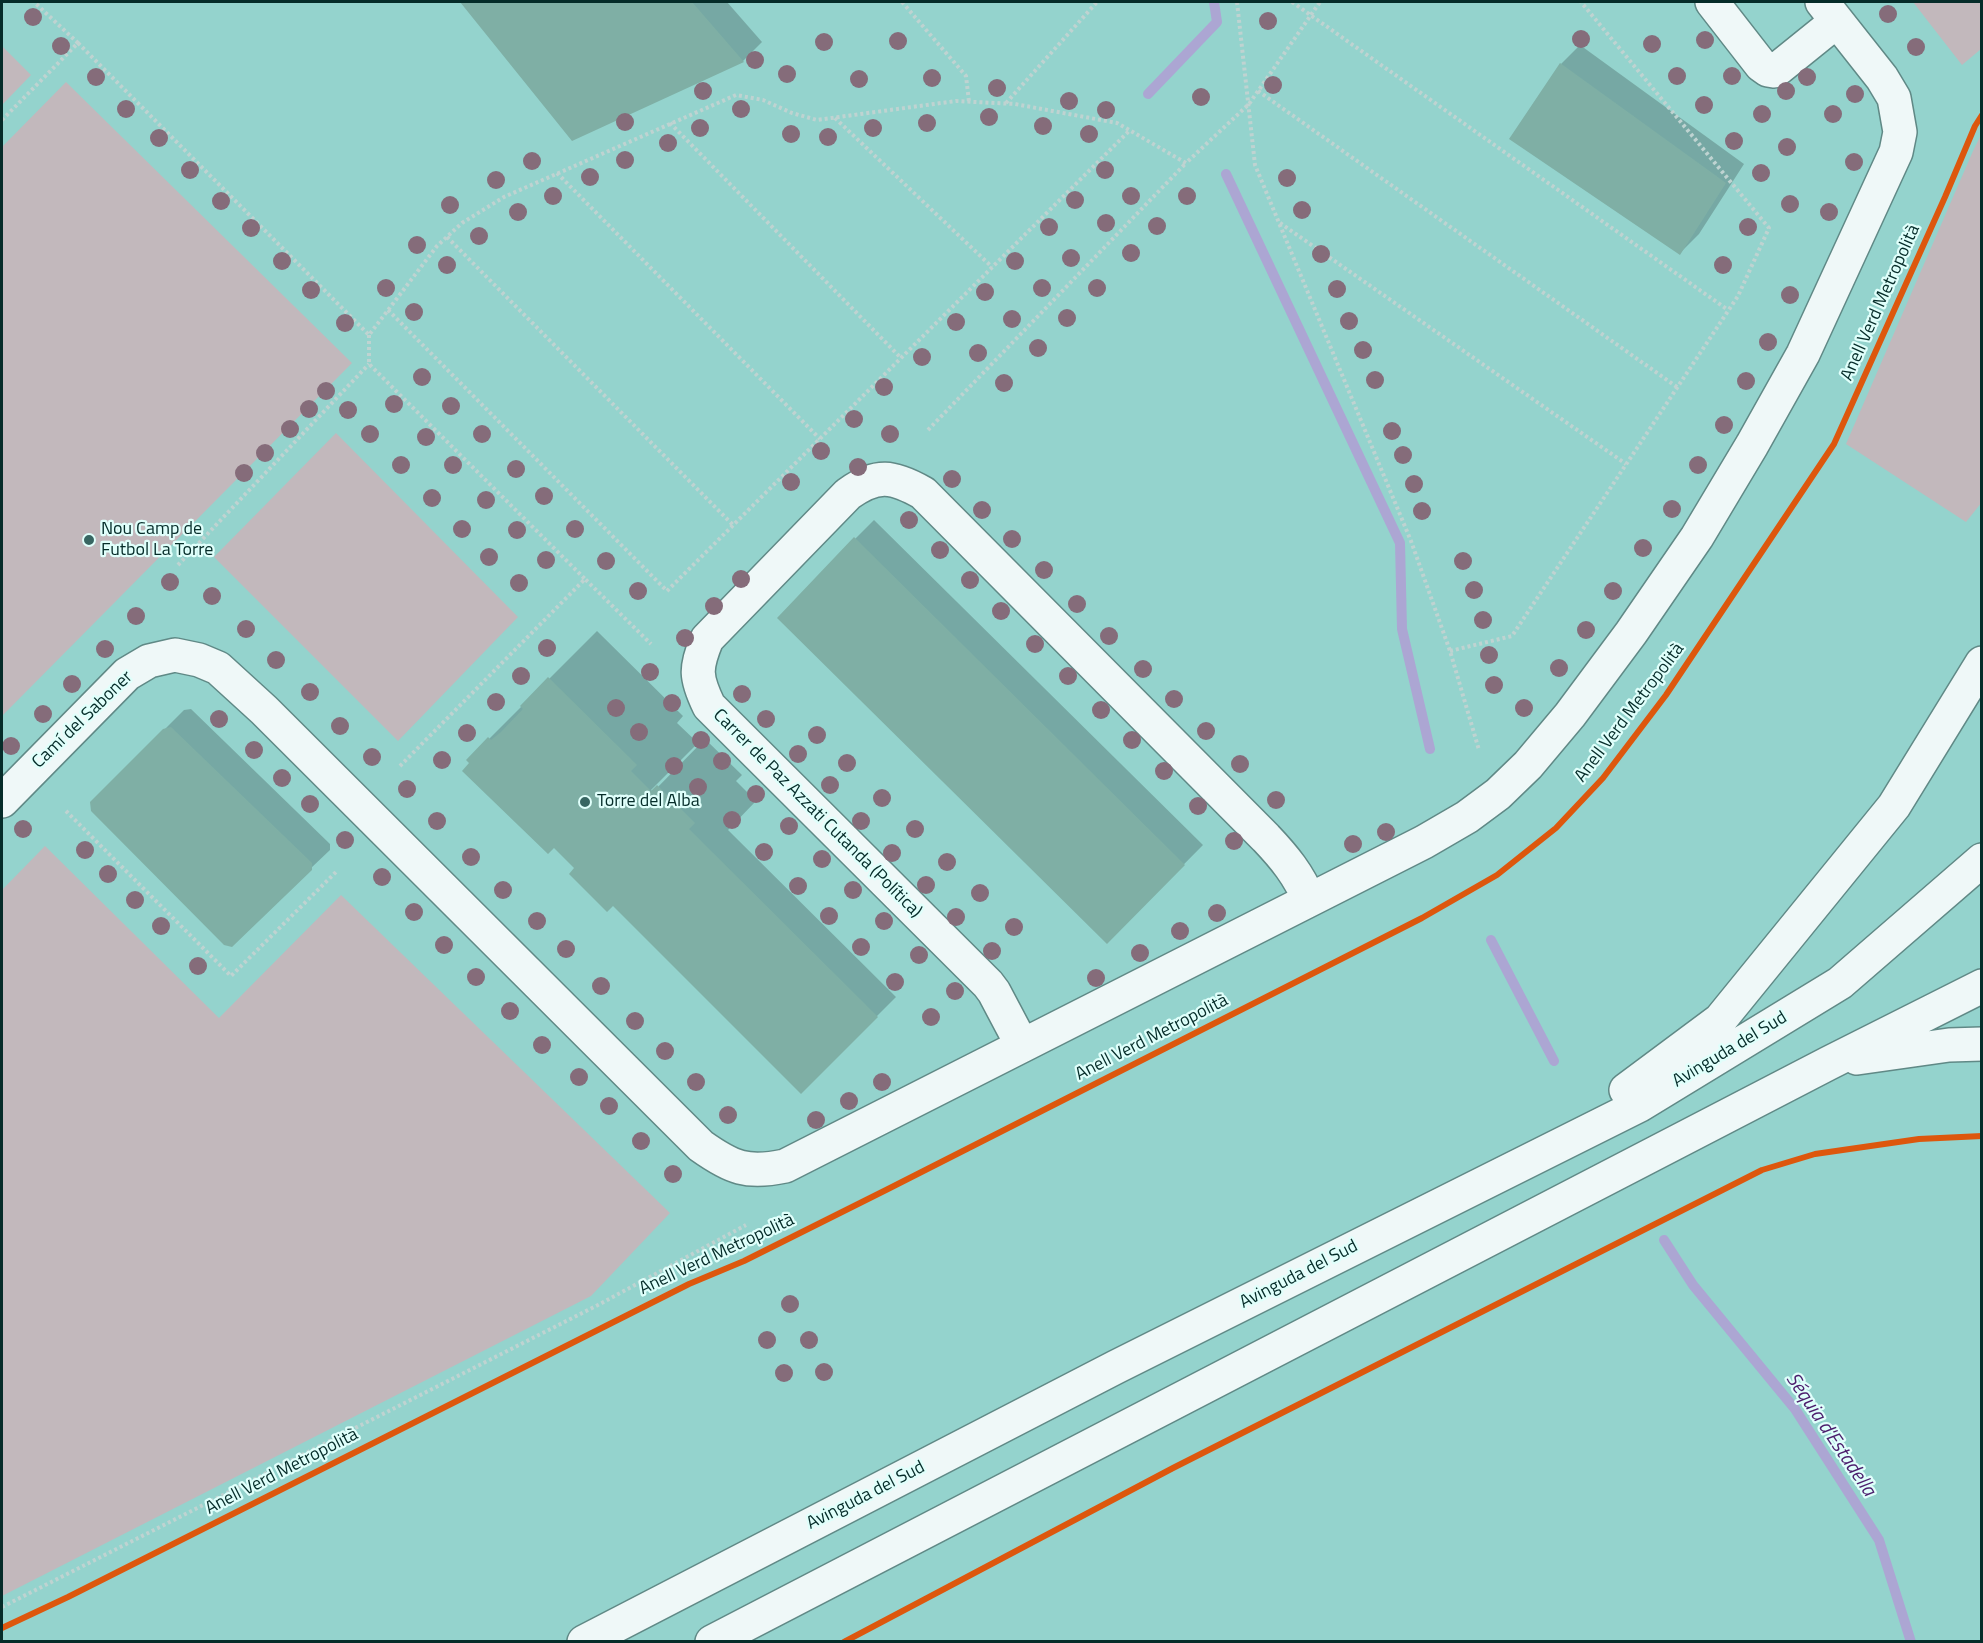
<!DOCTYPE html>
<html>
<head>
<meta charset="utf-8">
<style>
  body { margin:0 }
  #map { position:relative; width:1983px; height:1643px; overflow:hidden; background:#94d3cd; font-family:"Titillium Web",sans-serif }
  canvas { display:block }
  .frame { position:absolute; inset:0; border:3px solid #052c29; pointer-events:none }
</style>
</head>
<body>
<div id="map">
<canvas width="1983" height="1643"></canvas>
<div class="frame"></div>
</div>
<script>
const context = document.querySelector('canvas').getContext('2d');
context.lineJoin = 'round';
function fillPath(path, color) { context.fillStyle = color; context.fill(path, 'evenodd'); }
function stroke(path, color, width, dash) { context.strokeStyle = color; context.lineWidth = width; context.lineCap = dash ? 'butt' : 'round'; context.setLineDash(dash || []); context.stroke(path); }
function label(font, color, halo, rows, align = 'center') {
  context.font = font + ' "Titillium Web",sans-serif'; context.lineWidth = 4.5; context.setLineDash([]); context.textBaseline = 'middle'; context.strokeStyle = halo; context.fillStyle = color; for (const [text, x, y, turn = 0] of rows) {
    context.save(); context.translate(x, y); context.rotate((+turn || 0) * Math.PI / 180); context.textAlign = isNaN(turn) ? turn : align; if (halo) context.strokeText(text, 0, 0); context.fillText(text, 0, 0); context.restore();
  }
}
const green = new Path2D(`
  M1913 2H1981V49L1962 65Z
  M2 46 31 75 2 105Z
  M66 82 352 363 2 716V147Z
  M1981 135 1982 502 1966 522 1846 444 1973 151Z
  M336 433 518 617 398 741 214 557Z
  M45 846 219 1018 341 895 670 1213 591 1296 2 1596V890Z`);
const shadow = new Path2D(`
  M462 2H727L762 42 743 61 572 139Z
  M1580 45 1744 164 1699 234 1680 253 1561 64Z
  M874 520 1203 845 1107 942 855 539Z
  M597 631 683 716 677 723 698 743 651 790 653 792 705 739 742 775 736 781 756 801 728 830 896 997 801 1092 468 760Z
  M191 709 330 844V850L310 869 91 803 184 710Z`);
const stream = new Path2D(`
  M1148 94 1217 22 1214 2
  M1226 174 1400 543 1402 629 1430 749
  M1491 940 1554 1061
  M1664 1240 1693 1285 1795 1409 1879 1540 1911 1642`);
const building = new Path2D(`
  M460 2H692L744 62 572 141Z
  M1560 63 1726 183 1680 255 1509 139Z
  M854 537 1185 865 1107 944 777 618Z
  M548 677 637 765 631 771 651 791 657 785 695 823 689 829 878 1017 801 1094 613 906 607 912 569 874 574 868 554 848 548 854 462 771 469 763 466 760 488 737 491 740 501 732 523 709 520 706Z
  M171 727 312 863V870L232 947 224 945 91 811 90 802 163 729Z`);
const path = new Path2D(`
  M902 2 966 76 969 102
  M1237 2 1255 165 1411 541 1450 651 1479 750
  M1292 2 1728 310
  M78 43 369 335 437 246 462 223 504 197 736 95 763 100 792 113 817 120 956 101 1015 104 1117 123 1186 163 1249 104 1320 2
  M1258 91 1677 387
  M1006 103 1097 2
  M835 118 992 267
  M2 120 78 43 34 2
  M670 123 901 358
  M557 173 820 439
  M1280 223 1626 464
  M447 237 733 525
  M388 310 667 591 1130 130
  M369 335V364L585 579
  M928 430 1186 163
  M178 565 369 364
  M1450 651 1512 636 1738 296 1769 228 1581 2
  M400 766 585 579 651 644
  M66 811 231 976 337 871
  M2 1607 598 1305 746 1225`);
const minor = new Path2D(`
  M1712 2 1761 65 1768 70 1774 71 1780 67 1837 21
  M2 801 127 674 149 661 175 655 199 660 218 668 264 710 701 1146C732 1168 747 1174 785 1166L1424 842 1467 817 1498 794 1528 765 1570 715 1631 633 1697 537 1752 445 1803 354 1896 152 1900 132 1894 98 1882 78 1822 2
  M1022 1045 994 992 988 984 709 706C695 677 695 668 707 639L848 494C877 473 893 476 923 493L1266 838C1284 857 1299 875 1309 900`);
const major = new Path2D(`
  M1857 1058 1949 1045 1982 1044
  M1626 1090 1720 1020 1894 806 1982 663
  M584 1642 1116 1367 1640 1105 1840 983 1982 860
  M712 1642 1829 1063 1982 986`);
const cycleway = new Path2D(`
  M2 1628 68 1597 689 1284 744 1261 886 1190 1422 918 1497 875 1556 828 1603 778 1666 695 1834 444 1945 197 1975 126 1982 115
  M844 1642 1173 1468 1762 1170 1815 1154 1919 1139 1982 1136`);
const trees = [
  [1888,14],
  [33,17],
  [1268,21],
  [1581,39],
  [1705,40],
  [898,41],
  [824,42],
  [1652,44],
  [61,46],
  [1916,47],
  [755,60],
  [787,74],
  [1677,76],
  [1732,76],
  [96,77],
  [1807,77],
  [932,78],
  [859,79],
  [1273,85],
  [997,88],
  [703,91],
  [1786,91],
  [1855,94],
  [1201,97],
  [1069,101],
  [1704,105],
  [126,109],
  [741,109],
  [1106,110],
  [1762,114],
  [1833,114],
  [989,117],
  [625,122],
  [927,123],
  [1043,126],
  [700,128],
  [873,128],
  [791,134],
  [1089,134],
  [828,137],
  [159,138],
  [1734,141],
  [668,143],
  [1787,147],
  [625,160],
  [532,161],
  [1854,162],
  [190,170],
  [1105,170],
  [1761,173],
  [590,177],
  [1287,178],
  [496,180],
  [553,196],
  [1131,196],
  [1187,196],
  [1075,200],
  [221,201],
  [1790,204],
  [450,205],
  [1302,210],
  [518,212],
  [1829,212],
  [1106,223],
  [1157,226],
  [1049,227],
  [1748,227],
  [251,228],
  [479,236],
  [417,245],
  [1131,253],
  [1321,254],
  [1071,258],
  [282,261],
  [1015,261],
  [447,265],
  [1723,265],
  [386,288],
  [1042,288],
  [1097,288],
  [1337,289],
  [311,290],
  [985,292],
  [1790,295],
  [414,312],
  [1067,318],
  [1012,319],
  [1349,321],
  [956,322],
  [345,323],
  [1768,342],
  [1038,348],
  [1363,350],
  [978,353],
  [922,357],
  [422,377],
  [1375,380],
  [1746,381],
  [1004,383],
  [884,387],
  [326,391],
  [394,404],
  [451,406],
  [309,409],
  [348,410],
  [854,419],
  [1724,425],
  [290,429],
  [1392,431],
  [370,434],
  [482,434],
  [890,434],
  [426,437],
  [821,451],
  [265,453],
  [1403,455],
  [401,465],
  [453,465],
  [1698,465],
  [858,467],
  [516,469],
  [244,473],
  [952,479],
  [791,482],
  [1414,484],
  [544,496],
  [432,498],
  [486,500],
  [1672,509],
  [982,510],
  [1422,511],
  [909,520],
  [462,529],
  [575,529],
  [517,530],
  [1012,539],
  [1643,548],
  [940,550],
  [489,557],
  [546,560],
  [606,561],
  [1463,561],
  [1044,570],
  [741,579],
  [970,580],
  [170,582],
  [519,583],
  [1474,590],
  [638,591],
  [1613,591],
  [212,596],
  [1077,604],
  [714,606],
  [1001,611],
  [136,616],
  [1483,620],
  [246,629],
  [1586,630],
  [1109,636],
  [685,638],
  [1035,644],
  [547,648],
  [105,649],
  [1489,655],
  [276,660],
  [1559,668],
  [1143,669],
  [650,672],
  [521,676],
  [1068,676],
  [72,684],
  [1494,685],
  [310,692],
  [742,694],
  [1174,699],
  [496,702],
  [672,703],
  [616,708],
  [1524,708],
  [1101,710],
  [43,714],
  [219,719],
  [766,719],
  [340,726],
  [1206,731],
  [639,732],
  [467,733],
  [817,735],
  [701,740],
  [1132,740],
  [11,746],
  [254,750],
  [798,754],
  [372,757],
  [442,760],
  [722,761],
  [847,763],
  [1240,764],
  [674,766],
  [1164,771],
  [282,778],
  [830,785],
  [698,787],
  [407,789],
  [756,794],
  [882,798],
  [1276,800],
  [310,804],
  [1198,806],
  [732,820],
  [437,821],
  [861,821],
  [789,826],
  [23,829],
  [915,829],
  [1386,832],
  [345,840],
  [1234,841],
  [1353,844],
  [85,850],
  [764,852],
  [892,853],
  [471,857],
  [822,859],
  [947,862],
  [108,874],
  [382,877],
  [926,885],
  [798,886],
  [503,890],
  [853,890],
  [980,893],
  [135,900],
  [414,912],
  [1217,913],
  [829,916],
  [956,917],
  [537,921],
  [884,921],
  [161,926],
  [1014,927],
  [1180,931],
  [444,945],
  [861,947],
  [566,949],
  [992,951],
  [1140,953],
  [919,955],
  [198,966],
  [476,977],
  [1096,978],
  [895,982],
  [601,986],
  [955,991],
  [510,1011],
  [931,1017],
  [635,1021],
  [542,1045],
  [665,1051],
  [579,1077],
  [696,1082],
  [882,1082],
  [849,1101],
  [609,1106],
  [728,1115],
  [816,1120],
  [641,1141],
  [673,1174],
  [790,1304],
  [767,1340],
  [809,1340],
  [824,1372],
  [784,1373]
];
const markers = [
  [89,540,6,"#376662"],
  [585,802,6,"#376662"]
];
const streetNames = [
  ["Anell Verd Metropolità",1881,303,-66],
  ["Anell Verd Metropolità",1630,713,-53],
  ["Camí del Saboner",83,720,-44],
  ["Carrer de Paz Azzati Cutanda (Política)",817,814,45],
  ["Anell Verd Metropolità",1152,1038,-27],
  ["Avinguda del Sud",1730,1050,-31],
  ["Anell Verd Metropolità",717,1255,-25],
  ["Avinguda del Sud",1299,1275,-27],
  ["Anell Verd Metropolità",282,1472,-27],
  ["Avinguda del Sud",866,1496,-27]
];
const poiNames = [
  ["Nou Camp de",101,530],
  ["Futbol La Torre",101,551],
  ["Torre del Alba",597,802]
];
const waterNames = [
  ["Séquia d'Estadella",1830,1435,56]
];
fillPath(green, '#c2b8bc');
fillPath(shadow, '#0003');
stroke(stream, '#aca6d3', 10);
fillPath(building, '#7fafa5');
stroke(minor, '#608986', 36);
stroke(major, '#608986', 36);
stroke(path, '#bfd3d1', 4, [3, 3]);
stroke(minor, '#eff8f8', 33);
stroke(major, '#eff8f8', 33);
stroke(cycleway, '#dd570d', 6);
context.fillStyle = '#856c7a';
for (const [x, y] of trees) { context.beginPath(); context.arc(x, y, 9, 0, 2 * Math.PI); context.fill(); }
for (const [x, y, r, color] of markers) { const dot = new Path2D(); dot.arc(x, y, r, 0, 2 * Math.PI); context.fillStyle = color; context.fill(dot); stroke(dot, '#e0fffb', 2); }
label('18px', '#052c29', '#e0fffb', streetNames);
label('18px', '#052c29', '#e0fffb', poiNames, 'left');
label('italic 20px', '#4b1d6c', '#e0fffb', waterNames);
</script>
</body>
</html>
